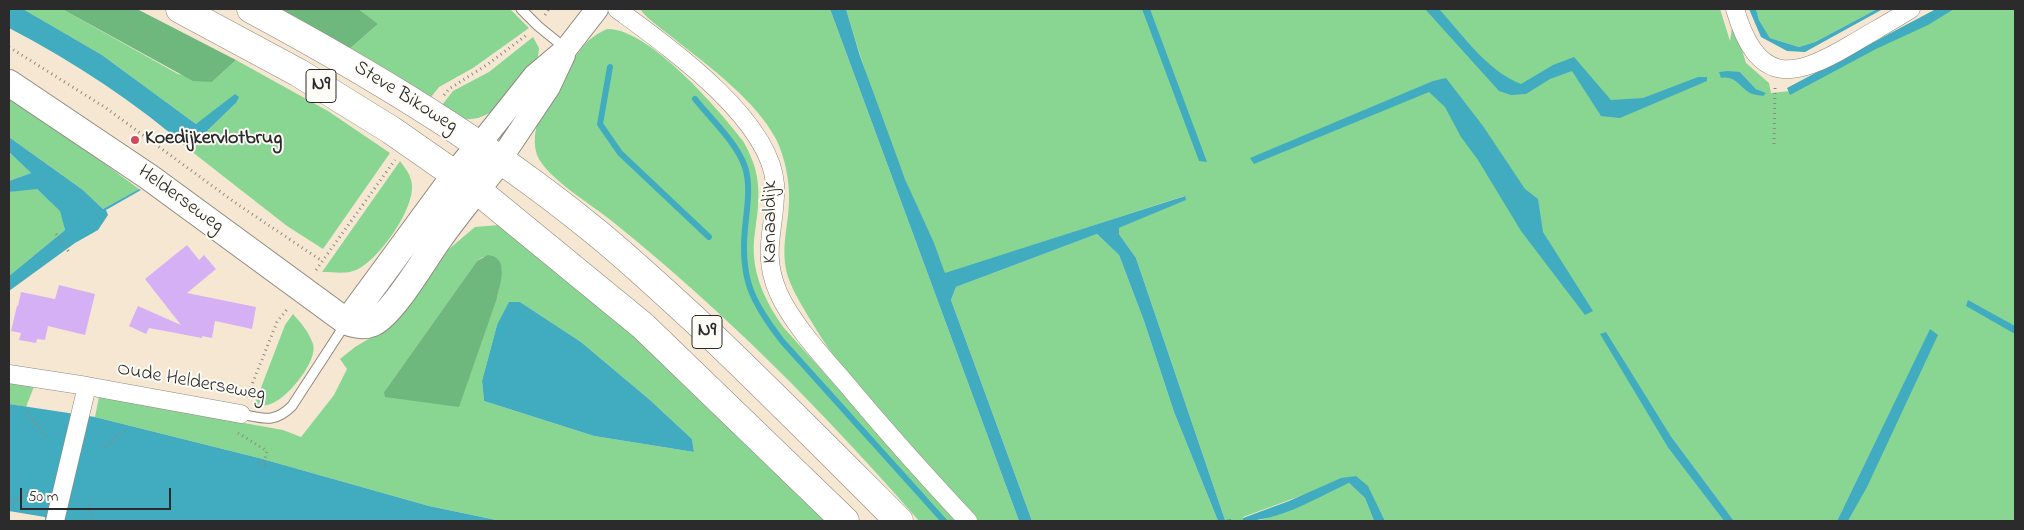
<!DOCTYPE html>
<html>
<head>
<meta charset="utf-8">
<style>
  body { margin:0 }
  #map { position:relative; width:2024px; height:530px; overflow:hidden; background:#f6e7d2; font-family:"Indie Flower",sans-serif }
  canvas { display:block }
  .frame { position:absolute; inset:0; border:10px solid #2b2b2b; pointer-events:none }
  .scale { position:absolute; left:20px; top:488px; width:151px; height:22px; box-sizing:border-box; border:2px solid #2b2b2b; border-top:0; padding-left:6px; font-size:15px; line-height:18px; white-space:nowrap; color:#2b2b2b; -webkit-text-stroke:4px #fdfcf7; paint-order:stroke }
</style>
</head>
<body>
<div id="map">
<canvas width="2024" height="530"></canvas>
<div class="frame"></div>
<div class="scale">50 m</div>
</div>
<script>
const context = document.querySelector('canvas').getContext('2d');
context.lineJoin = 'round';
function fillPath(path, color) { context.fillStyle = color; context.fill(path, 'evenodd'); }
function stroke(path, color, width, dash) { context.strokeStyle = color; context.lineWidth = width; context.lineCap = dash ? 'butt' : 'round'; context.setLineDash(dash || []); context.stroke(path); }
function label(font, color, halo, rows, align = 'center') {
  context.font = font + ' "Indie Flower",sans-serif'; context.lineWidth = 4; context.setLineDash([]); context.textBaseline = 'middle'; context.strokeStyle = halo; context.fillStyle = color; for (const [text, x, y, turn = 0] of rows) {
    context.save(); context.translate(x, y); context.rotate((+turn || 0) * Math.PI / 180); context.textAlign = isNaN(turn) ? turn : align; if (halo) context.strokeText(text, 0, 0); context.fillText(text, 0, 0); context.restore();
  }
}
const green = new Path2D(`
  M23 9H62L178 74 212 82 236 60 328 111 390 153 323 249 287 226 191 151 209 129 236 103 196 124 102 55Z
  M312 9H510L529 28 473 68 439 87 428 101 346 52 378 24 372 20Z
  M640 9H830L1019 521H978C920 457 855 395 811 321 803 307 793 292 788 277 780 249 788 229 789 202 790 182 785 157 776 139 756 101 711 68 677 41 665 31 649 21 640 9Z
  M846 9H1720L1730 41 1733 21 1746 63 1769 83 1771 93 1790 91 1874 42 1937 9H2015V521H1848C1882 459 1906 396 1930 330L1837 521H1734L1670 435 1669 449 1724 521H1385L1368 487 1355 476 1243 517V521L1225 520 1136 258 1119 234V228L1185 200 1184 196 945 274C934 241 918 211 905 179 882 124 863 66 846 9ZM1740 72 1756 89 1765 93H1751L1738 81 1728 76Z
  M1756 9H1877L1815 42 1799 47 1770 38 1759 20Z
  M607 29C647 27 719 109 743 141 748 149 752 159 755 168 761 190 758 210 755 232 749 269 764 300 784 328L957 521H919C825 413 725 312 613 222 594 206 546 178 537 155 534 146 534 135 537 125 539 118 544 112 548 105 559 84 571 59 588 41 594 36 600 32 607 29Z
  M533 37 539 48 538 57C510 93 489 139 438 110L453 91 489 72Z
  M9 96 27 107 139 189 103 209 83 190 9 137Z
  M9 152 31 173 9 181Z
  M400 161C406 169 411 175 412 185 414 209 381 256 360 268 349 275 335 272 322 272Z
  M24 189H37L61 211 65 230 9 276V192Z
  M499 225 625 318 834 521H501L429 506 259 458 95 417 99 397 283 430 301 437 334 395 347 369 340 359 355 347 387 328 449 249 475 227ZM483 257 502 268 497 298 384 392 477 261ZM520 302 581 342 650 400 692 439 694 452 594 436 484 401 482 381 497 325Z
  M1097 234 1119 255 1144 321 1174 412 1218 521H1032L951 300 956 287Z
  M293 314C301 323 309 332 313 344 318 361 289 396 273 403 267 406 260 406 254 406L285 325Z
  M9 380 35 384 26 407 9 404Z
  M1349 483 1365 498 1374 521H1257L1280 514Z`);
const forest = new Path2D(`
  M62 9H137L236 60 212 82 193 81Z
  M270 9H358L378 24 346 52Z
  M488 255C510 258 500 283 497 298L459 407 385 397 384 392 477 261Z`);
const water = new Path2D(`
  M9 9H23L102 55 196 124 235 94 239 97 236 103 209 129 191 151C137 103 74 62 9 28Z
  M830 9H846L860 56 905 179 934 243 945 273 1185 196 1186 200 1119 228V234L1136 258 1225 520 1231 519V521H1218L1174 412 1144 321 1119 255 1097 234 956 287 951 300 1032 521H1019Z
  M1142 9H1150L1207 162 1199 161Z
  M1425 9H1439C1464 36 1486 70 1521 84L1553 65 1574 57 1611 100 1643 98 1698 77H1707V81L1620 118 1601 116 1572 71 1550 79 1526 94 1511 95 1499 91Z
  M1749 9H1756L1759 20 1770 38 1799 47 1815 42 1877 9H1883L1805 52 1787 51 1761 37Z
  M1936 9H1954L1928 25 1876 49 1790 95 1787 88Z
  M1728 71 1740 72 1756 89 1766 93 1763 96C1760 95 1754 95 1750 93 1739 87 1736 75 1721 78L1719 72Z
  M1446 78 1483 126 1525 189 1538 199 1543 232 1593 311 1585 315 1521 231 1478 160 1461 137 1445 107 1429 92 1254 164 1250 158 1433 81Z
  M9 137 83 190 103 209 139 189 141 190 106 210 108 215 98 230 75 243 9 291V276L65 230 60 211 37 189 9 192V181L31 173 9 152Z
  M1968 300 2015 326V334L1966 306Z
  M509 302H520L581 342 650 400 692 439 694 452 594 436 484 401 482 381 497 325Z
  M1930 329 1938 335 1867 487 1848 521H1837Z
  M1606 332 1670 435 1734 521H1724L1669 449 1600 334Z
  M9 404 95 417 259 458 429 506 501 521H50L45 520V517L9 511Z
  M1356 476 1368 486 1385 521H1374L1365 498 1349 483C1316 498 1280 521 1243 521V518L1289 501 1341 478Z`);
const stream = new Path2D(`
  M610 67 600 124 620 153 709 237
  M695 99C710 118 737 143 745 167 751 186 747 208 745 228 740 279 752 302 782 341L944 521`);
const building = new Path2D(`
  M187 245 199 260 204 255 216 269 187 293 256 307 252 329 215 321 212 338 202 336V338L149 328 146 334 129 326 138 306 181 325 145 279Z
  M59 285 95 294 85 335 48 326 45 340 37 339 36 343 19 340 21 333 11 331 17 306H18L21 292 55 299Z`);
const path = new Path2D(`
  M545 15 549 9
  M9 47 106 108 237 204 322 261
  M444 95 449 89 488 64 528 34
  M1774 144 1775 87
  M56 234 69 252
  M316 270 395 160
  M247 397 277 322 288 308
  M27 412 46 437
  M238 433 267 451 263 465 267 466
  M105 447 126 429
  M258 463 263 465
  M9 504 33 490
  M89 505 92 521`);
const service = new Path2D(`
  M521 9 538 26 565 48
  M241 414C263 418 274 424 292 406L346 323`);
const minor = new Path2D(`
  M617 9C667 46 770 118 775 184 777 225 760 250 778 292 791 322 822 356 843 380 883 428 925 475 968 521
  M1735 9C1757 85 1792 80 1852 44 1872 32 1892 21 1911 9
  M9 374 87 386 241 414
  M55 521 87 386`);
const tertiary = new Path2D(`
  M479 145 534 76 566 49 597 9
  M500 160 549 87 564 55`);
const secondary = new Path2D(`
  M9 83 149 177 347 322C356 325 364 327 373 323 393 314 425 258 439 239 458 212 480 186 500 160
  M347 322 455 175 479 145`);
const primary = new Path2D(`
  M180 9 299 73 349 104 391 130 477 190 643 326 845 521
  M251 9C370 73 485 142 591 228 626 256 660 288 694 319 764 385 831 453 899 521`);
const markers = [
  [135,140,5,"#d1495b"]
];
const shields = [
  [321,86,30],
  [707,332,30]
];
const shieldNames = [
  ["N9",321,86],
  ["N9",707,332]
];
const streetNames = [
  ["Steve Bikoweg",405,98,32],
  ["Helderseweg",180,200,36],
  ["Kanaaldijk",772,222,-90],
  ["Oude Helderseweg",191,383,10]
];
const poiNames = [
  ["Koedijkervlotbrug",145,140]
];
fillPath(green, '#89d693');
fillPath(forest, '#6eb77d');
fillPath(water, '#41acc0');
stroke(stream, '#41acc0', 6);
fillPath(building, '#d6b0f5');
stroke(service, '#90897e', 11);
stroke(minor, '#90897e', 19);
stroke(tertiary, '#90897e', 24);
stroke(secondary, '#90897e', 28);
stroke(primary, '#90897e', 29);
stroke(path, '#90897e', 3, [1, 4]);
stroke(service, '#fff', 9);
stroke(minor, '#fff', 18);
stroke(tertiary, '#fff', 22);
stroke(secondary, '#fff', 26);
stroke(primary, '#fff', 28);
for (const [x, y, r, color] of markers) { const dot = new Path2D(); dot.arc(x, y, r, 0, 2 * Math.PI); context.fillStyle = color; context.fill(dot); stroke(dot, '#fdfcf7', 2); }
for (const [x, y, w] of shields) { const box = new Path2D(); box.roundRect(x - w / 2, y - 16.5, w, 33, 4); context.fillStyle = '#fdfcf7'; context.fill(box); stroke(box, '#2b2b2b', 1); }
label('bold 19px', '#2b2b2b', null, shieldNames);
label('20px', '#2b2b2b', '#fdfcf7', streetNames);
label('bold 20px', '#2b2b2b', '#fdfcf7', poiNames, 'left');
</script>
</body>
</html>
